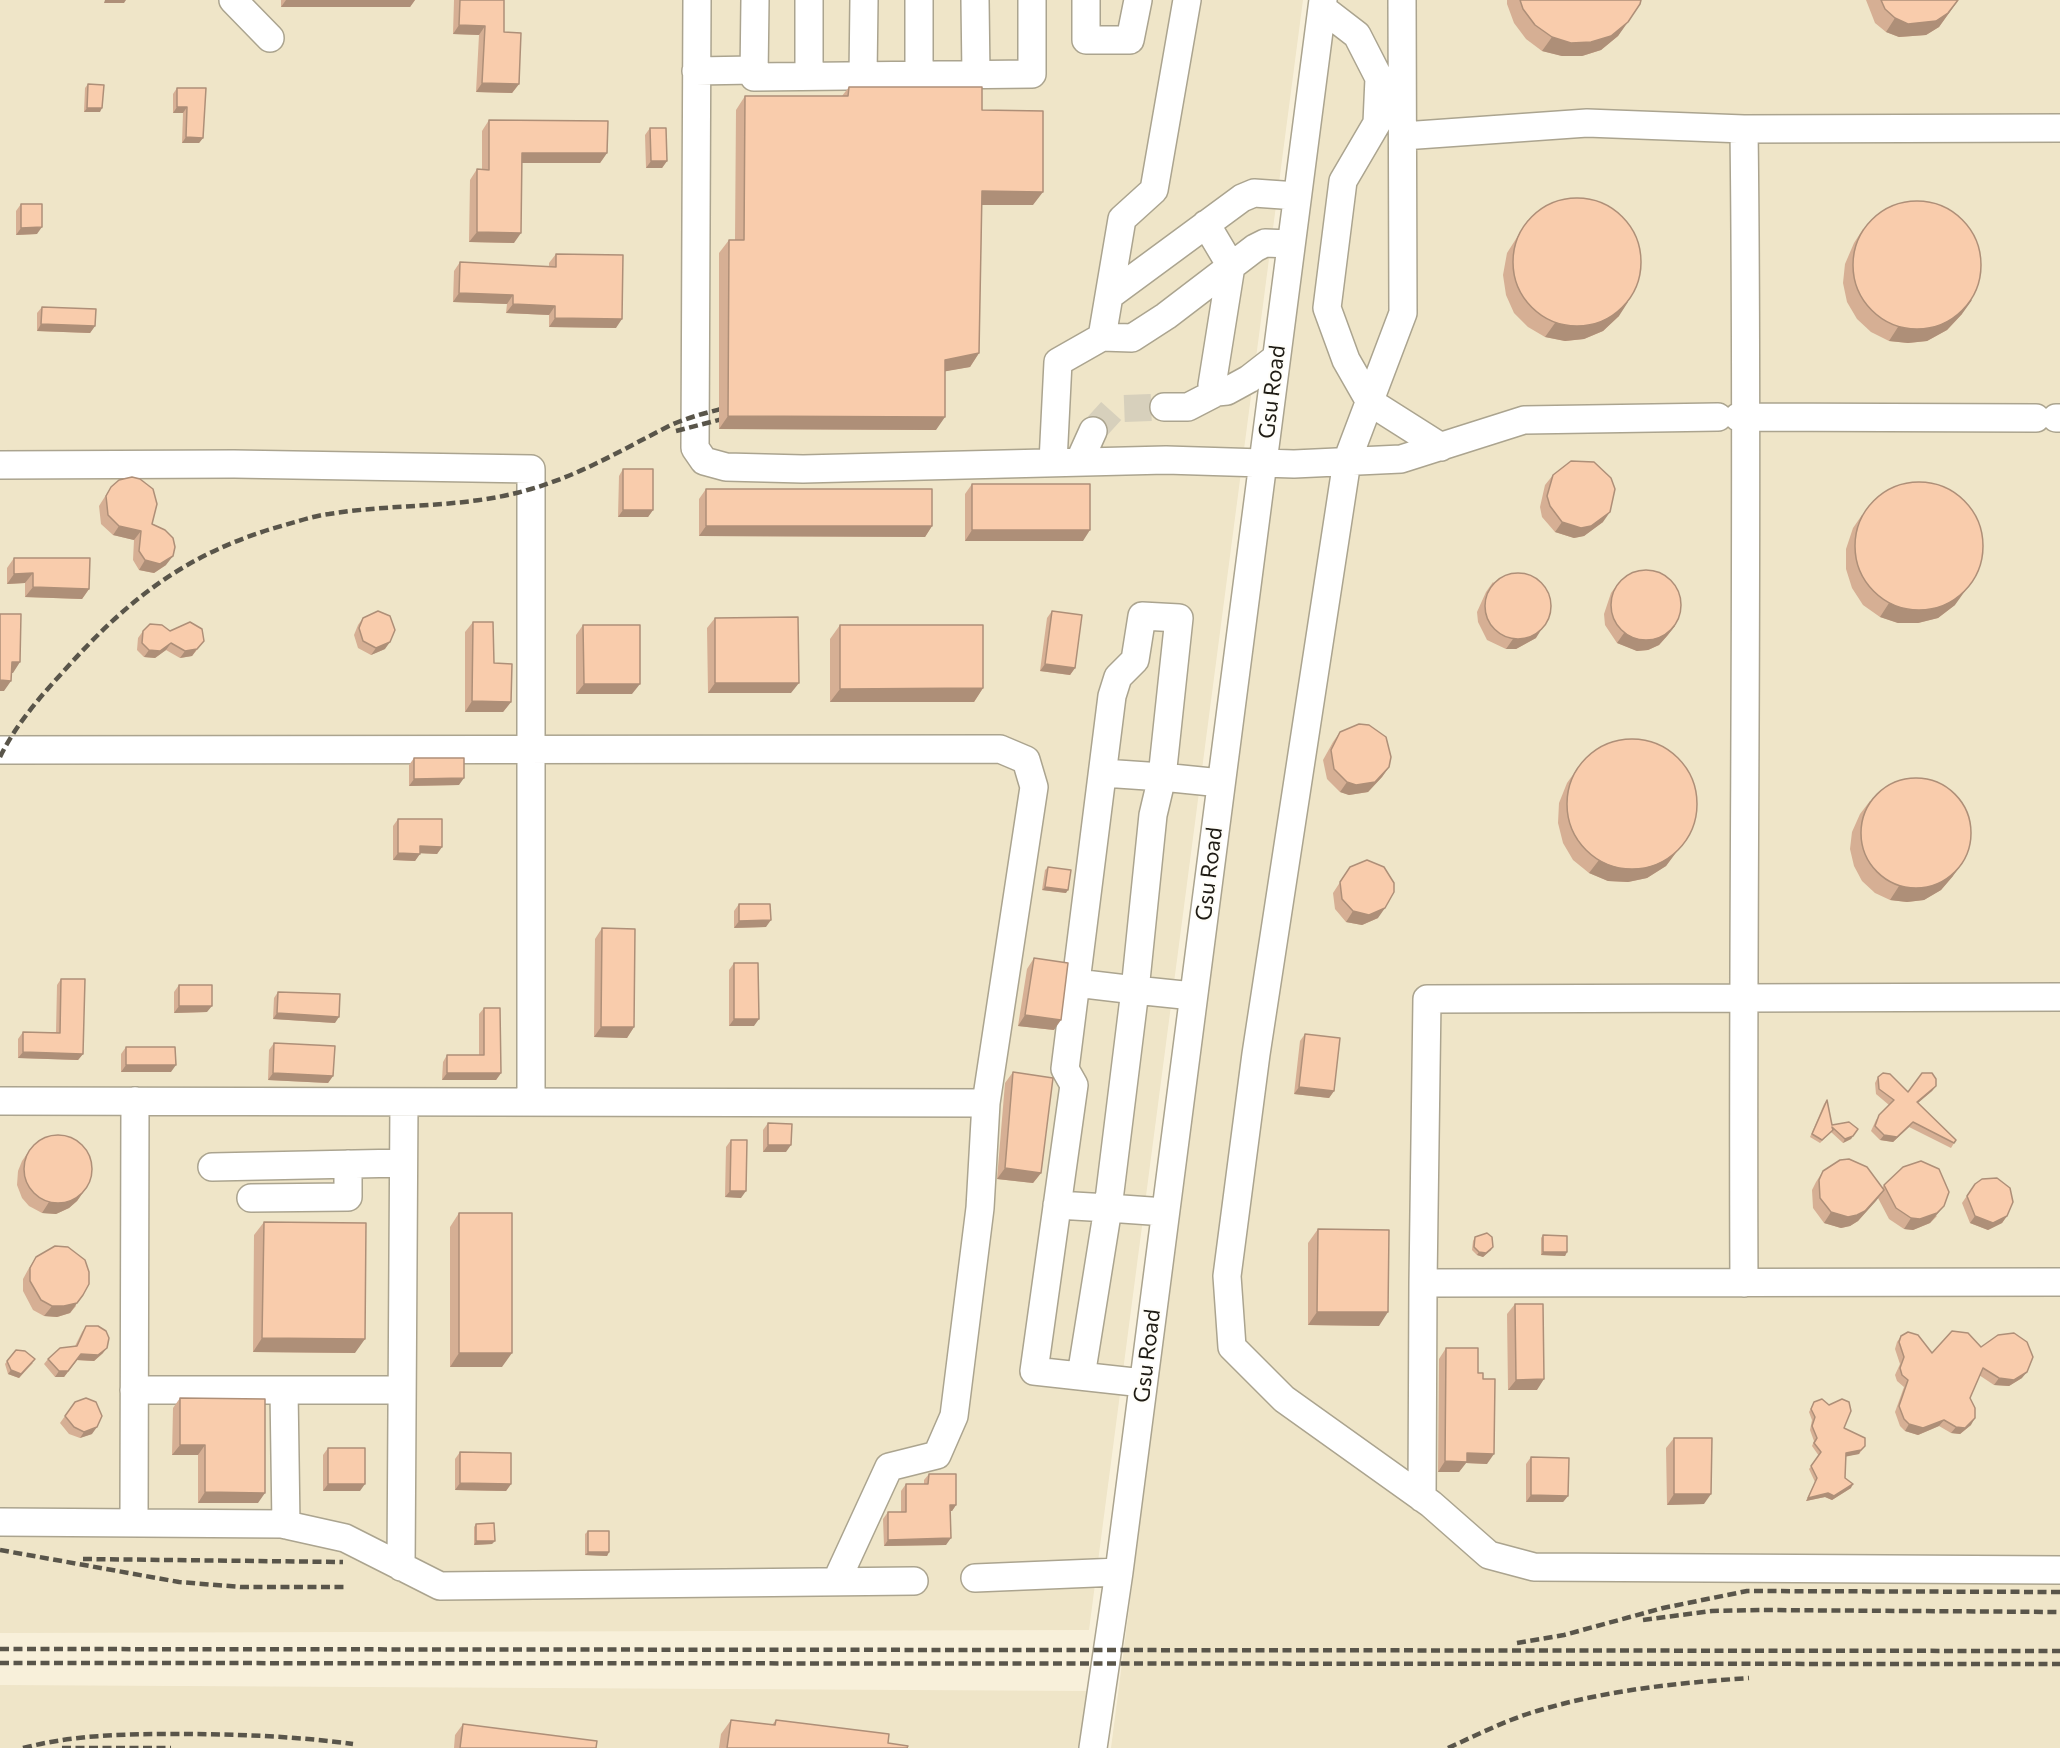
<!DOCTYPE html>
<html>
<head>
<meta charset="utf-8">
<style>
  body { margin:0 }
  canvas { display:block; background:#f8f0da }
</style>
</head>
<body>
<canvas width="2060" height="1748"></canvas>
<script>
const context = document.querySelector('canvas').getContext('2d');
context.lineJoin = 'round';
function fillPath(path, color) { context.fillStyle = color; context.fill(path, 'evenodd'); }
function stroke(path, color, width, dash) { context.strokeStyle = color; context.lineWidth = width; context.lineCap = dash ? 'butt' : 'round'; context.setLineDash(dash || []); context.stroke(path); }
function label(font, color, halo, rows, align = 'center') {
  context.font = font + ' Commissioner,sans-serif'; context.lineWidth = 4.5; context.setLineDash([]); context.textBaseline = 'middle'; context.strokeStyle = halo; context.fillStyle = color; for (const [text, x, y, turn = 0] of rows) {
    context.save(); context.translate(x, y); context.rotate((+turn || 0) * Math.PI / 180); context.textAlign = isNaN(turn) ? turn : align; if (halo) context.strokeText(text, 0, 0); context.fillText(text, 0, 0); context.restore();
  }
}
const built = new Path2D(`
  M0 0H1303L1089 1630 0 1633Z
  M1337 0H2060V1748H1111Z
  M0 1685 1091 1691 1084 1748H0Z`);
const minorTunnel = new Path2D(`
  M1093 431 1113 409 1164 407`);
const minor = new Path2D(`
  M233 0 270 38
  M697 0 695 448 704 461 726 467 803 469 1166 460 1294 464 1401 459 1524 420 1718 417
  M755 0 754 77 1032 74V0
  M975 0 976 75
  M1086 0V40H1130L1138 0
  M1402 0 1403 313 1347 461 1256 1054 1227 1276 1232 1347 1284 1399 1431 1504 1489 1555 1534 1567 2060 1570
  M1322 8 1357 35 1379 78 1377 123 1343 181 1327 308 1346 360 1370 402 1441 447
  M696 71 754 70
  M919 75V0
  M809 76V0
  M863 76 864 0
  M1744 129C1749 514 1742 898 1744 1283
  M1403 136 1587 123 1744 129 2060 128
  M1206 224 1231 266 1212 385 1217 392 1227 391 1249 379 1276 358
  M1109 296 1242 198 1254 193 1297 196
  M1102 337 1132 338 1166 316 1255 248 1265 243 1291 244
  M1164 407H1188L1217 392
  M1738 417 2036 418
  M2056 418H2060
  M1053 462 1058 362 1102 337 1122 219 1154 190 1187 0
  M1079 462 1093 431
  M0 465 234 464 531 469V1102
  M0 750 1000 749 1026 760 1034 787 986 1103 980 1208 954 1416 937 1455 889 1467 836 1582
  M1076 983 1135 990 1153 815 1162 777 1103 773
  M0 1101 986 1103
  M212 1167 403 1163
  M251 1198 348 1197V1164
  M1057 1205 1108 1208 1135 990 1193 996
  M1423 1283 1427 999 2060 997
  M1081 1376 1108 1208 1165 1212
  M1143 1383 1034 1371 1074 1085 1065 1069 1112 696 1118 677 1135 660 1142 616 1179 618 1162 777 1221 783
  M134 1390H402
  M284 1390 286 1525
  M1422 1498 1423 1283 2060 1282
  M0 1522 282 1524 345 1538 440 1586 914 1581
  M134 1523 135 1101
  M401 1567 404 1102
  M975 1578 1119 1572
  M1093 1748 1119 1572 1323 0`);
const rail = new Path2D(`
  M676 431 734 416
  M0 757C15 726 39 698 62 673 128 599 187 552 285 525 299 521 314 516 329 514 396 503 465 509 531 489 583 474 623 449 671 425 691 416 714 411 736 405
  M0 1550 179 1582 241 1587H345
  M83 1559 343 1562
  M1643 1620 1712 1611 1762 1610 2060 1612
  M1517 1643 1564 1635 1663 1608 1747 1591 2060 1592
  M0 1649 2060 1651
  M0 1663 2060 1664
  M23 1748C74 1735 122 1734 174 1734 234 1734 293 1736 353 1744
  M62 1748H171
  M1448 1748C1477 1735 1506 1720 1537 1711 1606 1690 1677 1683 1749 1678`);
const wall = new Path2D(`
  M281 0H415L410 7H281Z
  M454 0H504V32L519 84 512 93 476 92 479 35 453 34Z
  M1507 0H1641L1618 36 1601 50 1582 56H1562L1542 51 1526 39 1514 23 1507 4Z
  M1866 0H1958L1939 27 1926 35 1899 37 1886 32 1875 23Z
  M88 84 100 112H84L85 88Z
  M849 87 982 110 1033 205H982L979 353 970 367 945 371 936 430 719 429V253L729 240H735L736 110 745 96H842Z
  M177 88 203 138 199 143H182L183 113H173V94Z
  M489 120 607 153 600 163H522L514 243 469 242 470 180 477 169 482 170V131Z
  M650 128 667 161 662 168H646L645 135Z
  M21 204 37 234 16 235V211Z
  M1528 220 1619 316 1603 331 1584 339 1565 341 1545 337 1528 327 1514 313 1506 295 1503 275 1507 253Z
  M1863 229 1962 314 1947 330 1927 341 1908 343 1889 341 1871 332 1857 319 1847 302 1843 283 1845 264 1854 243Z
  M556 254 616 328 549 327V315L506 313 507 304 453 302 454 271 460 262 549 267V263Z
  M42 307 95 326 90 333 37 331V313Z
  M623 469 653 510 648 517H618L619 476Z
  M1553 475 1603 522 1584 536 1574 538 1555 532 1542 517 1540 507 1545 485Z
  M972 484 1083 541H965V494Z
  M111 487 152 524 166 565 154 573 139 570 133 560 134 540 113 535 101 524 99 506Z
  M706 489 932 526 925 537 699 536V499Z
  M1862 515 1955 605 1938 618 1918 623H1898L1880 617 1863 605 1852 588 1846 569V549L1853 528Z
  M14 558 89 589 82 599 25 597V583L7 584V568Z
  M1493 582 1536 638 1516 649H1506L1487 640 1478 622 1477 612 1486 592Z
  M1619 582 1675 626 1667 636 1659 645 1648 650 1637 651 1617 643 1605 625 1604 614 1611 593Z
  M1052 611 1075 668 1070 675 1040 671 1047 618Z
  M363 618 385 649 371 655 358 648 354 635 358 625Z
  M715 618 791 693H708L707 628Z
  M473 622 511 702 503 712H465V632Z
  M583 625 632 694H576V635Z
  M840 625 983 688 974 702H830V639Z
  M143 631H170L204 641 192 656 180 658 166 650 155 658 144 657 137 650 138 638Z
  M1340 732 1389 767 1382 777 1368 792 1349 795 1340 792 1327 779 1323 760 1333 742Z
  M414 758 459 785 409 786V765Z
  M1577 769 1689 835 1666 866 1647 878 1628 882 1608 881 1589 873 1573 860 1563 843 1558 823 1559 803 1567 783Z
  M1870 801 1953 876 1941 890 1924 900 1907 902 1890 900 1875 893 1862 881 1854 866 1850 849 1852 832 1860 814Z
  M398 819 442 847 437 854 420 853 415 861 393 860V826Z
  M1048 867 1066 893 1042 890 1045 870Z
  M1350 867 1378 918 1362 925 1346 922 1335 909 1333 893Z
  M739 904 766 927 734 928V911Z
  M602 928 634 1027 627 1038 594 1037 595 939Z
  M1034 958 1054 1030 1018 1026 1027 969Z
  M734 963 754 1026H729V970Z
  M61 979 83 1054 78 1060 18 1058V1039L23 1032H56L57 985Z
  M179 985 207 1012 174 1013V992Z
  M278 992 335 1023 273 1019 274 998Z
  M484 1008 501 1073 496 1080H442L443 1062 447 1055H479V1014Z
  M1305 1034 1334 1091 1329 1098 1294 1094 1300 1041Z
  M274 1043 333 1076 328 1083 268 1080 269 1050Z
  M126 1047 171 1072H121V1054Z
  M1013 1072 1041 1173 1033 1183 997 1179 1005 1083Z
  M1878 1077 1908 1092 1936 1086 1932 1091 1918 1103 1956 1140 1951 1148 1909 1127 1893 1142 1880 1140 1871 1131 1876 1120 1889 1105 1876 1094 1875 1083Z
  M1827 1100 1832 1125 1858 1129 1851 1139 1843 1143 1831 1132 1820 1143 1810 1137 1824 1104Z
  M768 1123 786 1152H763V1130Z
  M731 1140 741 1198 725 1197 726 1147Z
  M29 1151 84 1191 77 1201 69 1208 56 1214 42 1213 29 1206 22 1198 17 1185 18 1171 22 1161Z
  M1823 1171 1882 1188 1884 1185 1937 1216 1930 1223 1913 1230 1904 1229 1889 1219 1878 1198 1858 1221 1850 1226 1841 1228 1824 1223 1813 1208 1812 1190 1816 1182Z
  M1975 1184 2007 1216 2002 1223 1988 1230 1970 1223 1962 1203Z
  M459 1213 502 1367H450V1227Z
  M264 1222 355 1353 253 1352 254 1235Z
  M1318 1229 1379 1326 1308 1325V1243Z
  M1543 1235 1567 1252 1565 1256 1541 1255V1238Z
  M1475 1237 1491 1250 1483 1257 1477 1255 1472 1250 1473 1241Z
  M36 1257 76 1306 70 1313 57 1317 44 1316 33 1310 23 1291V1279L29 1268Z
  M1515 1304 1537 1390H1508L1507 1314Z
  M86 1326 103 1353 94 1361 77 1360 64 1377H55L44 1364 48 1359 75 1346 82 1332Z
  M1901 1336 1932 1353 1981 1347 2022 1378 2009 1386 1994 1385 1979 1375 1970 1398 1971 1425 1960 1434 1951 1433 1939 1426 1918 1435 1905 1431 1900 1426 1895 1412 1904 1387 1897 1381 1895 1375 1900 1364 1895 1349 1897 1342Z
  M1446 1348 1478 1373 1487 1464 1466 1463 1459 1472H1438L1439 1359Z
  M7 1361 33 1363 19 1378 8 1374 5 1364Z
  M180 1398 258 1503H198V1455H172L173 1408Z
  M75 1402 92 1434 80 1438 69 1434 60 1423Z
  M1814 1402 1865 1446 1859 1454 1846 1456 1845 1478 1851 1488 1832 1500 1825 1497 1806 1501 1815 1482 1809 1469 1819 1456 1812 1446 1814 1441 1810 1430 1812 1420 1809 1412Z
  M1674 1438 1704 1504 1667 1505 1666 1448Z
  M328 1448 360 1491H323V1455Z
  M460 1452 511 1484 506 1491 455 1490V1459Z
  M1531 1457 1568 1496 1563 1502H1526V1464Z
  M929 1474 956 1505 952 1511H950L946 1545 884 1546 883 1519 888 1512H901V1491L906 1484H924V1480Z
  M476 1524 492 1544 474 1545V1527Z
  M588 1531 609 1552 607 1556 585 1555V1534Z
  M731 1720 772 1725 776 1720 907 1748H719L721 1734Z
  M463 1724 596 1748H454L455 1735Z`);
const shadedWall = new Path2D(`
  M105 0H126L124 3H104Z
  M286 0H415L410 7H281Z
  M1957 2 1939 27 1926 35 1899 37 1886 32 1895 18Z
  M1628 22 1618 36 1601 50 1582 56H1562L1542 51 1552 37Z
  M459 25 485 26 479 35 453 34Z
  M482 83 519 84 512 93 476 92Z
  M177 107H187L183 113H173Z
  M87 108H102L100 112H84Z
  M186 137 203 138 199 143H182Z
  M522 153H607L600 163H515Z
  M651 161H667L662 168H646Z
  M982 191 1043 192 1033 205H972Z
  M42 227 37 234 16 235 21 228Z
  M477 232 521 233 514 243 469 242Z
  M459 293 513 295 507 304 453 302Z
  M1972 300 1962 314 1947 330 1927 341 1908 343 1889 341 1898 327Z
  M1628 302 1619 316 1603 331 1584 339 1565 341 1545 337 1555 323Z
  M513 304 555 306 549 315 506 313Z
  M555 318 622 319 616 328 549 327Z
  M41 324 95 326 90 333 37 331Z
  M979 353 970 367 936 373 945 360Z
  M728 416 945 417 936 430 719 429Z
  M623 510H653L648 517H618Z
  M1610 512 1603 522 1584 536 1574 538 1555 532 1562 522Z
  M119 526 141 531 134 540 113 535Z
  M706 526H932L925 537 699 536Z
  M972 530H1090L1083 541H965Z
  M173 556 166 565 154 573 139 570 145 560Z
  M33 573 25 583 7 584 14 574Z
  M33 587 89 589 82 599 25 597Z
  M1965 591 1955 605 1938 618 1918 623H1898L1880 617 1889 603Z
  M1675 626 1667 636 1659 645 1648 650 1637 651 1617 643 1624 633Z
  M1543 627 1536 638 1516 649H1506L1513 639Z
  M390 642 385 649 371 655 376 648Z
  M171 643 166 650 155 658 144 657 149 650Z
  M197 649 192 656 180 658 185 651Z
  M12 662H20L13 673H5Z
  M1045 664 1075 668 1070 675 1040 671Z
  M0 680 11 681 4 691H0Z
  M715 683H799L791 693H708Z
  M584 684H640L632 694H576Z
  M983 688 974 702H830L840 689Z
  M472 701 511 702 503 712H465Z
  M1389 767 1382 777 1368 792 1349 795 1340 792 1347 782Z
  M464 778 459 785 409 786 414 779Z
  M1689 835 1666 866 1647 878 1628 882 1608 881 1589 873 1599 860Z
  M420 846 442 847 437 854 415 853Z
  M398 853 420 854 415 861 393 860Z
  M1963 862 1953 876 1941 890 1924 900 1907 902 1890 900 1899 886Z
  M1045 887 1068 890 1066 893 1042 890Z
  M1385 908 1378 918 1362 925 1346 922 1353 911Z
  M771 920 766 927 734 928 739 921Z
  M179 1006H212L207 1012 174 1013Z
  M277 1013 339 1017 335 1023 273 1019Z
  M1025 1015 1061 1020 1054 1030 1018 1026Z
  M734 1019H759L754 1026H729Z
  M601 1027H634L627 1038 594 1037Z
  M23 1052 83 1054 78 1060 18 1058Z
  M126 1065H176L171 1072H121Z
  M273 1073 333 1076 328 1083 268 1080Z
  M447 1073H501L496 1080H442Z
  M1936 1086 1932 1091 1913 1107 1917 1102Z
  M1299 1087 1334 1091 1329 1098 1294 1094Z
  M1913 1122 1909 1127 1893 1142 1880 1140 1884 1135Z
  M1853 1136 1851 1139 1843 1143 1845 1139Z
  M768 1145H791L786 1152H763Z
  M1005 1168 1041 1173 1033 1183 997 1179Z
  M1884 1190 1876 1201 1858 1221 1850 1226 1841 1228 1824 1223 1831 1212Z
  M84 1191 77 1201 69 1208 56 1214 42 1213 49 1202Z
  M730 1191H746L741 1198 725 1197Z
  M1944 1206 1930 1223 1913 1230 1904 1229 1911 1218Z
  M1975 1216H2007L2002 1223 1988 1230 1970 1223Z
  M1493 1247 1491 1250 1483 1257 1477 1255 1479 1252Z
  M1543 1252H1567L1565 1256 1541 1255Z
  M83 1295 70 1313 57 1317 44 1316 52 1306Z
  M1317 1312H1388L1379 1326 1308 1325Z
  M262 1338 365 1339 355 1353 253 1352Z
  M107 1348 103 1353 94 1361 77 1360 64 1377H55L59 1371 81 1354Z
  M459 1353H512L502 1367H450Z
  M35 1359 19 1378 8 1374 11 1370Z
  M2027 1372 2022 1378 2009 1386 1994 1385 1999 1378Z
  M1544 1379 1537 1390H1508L1516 1380Z
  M1975 1418 1971 1425 1960 1434 1951 1433 1956 1427Z
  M1944 1420 1939 1426 1918 1435 1905 1431 1909 1424Z
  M97 1427 92 1434 80 1438 84 1432Z
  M180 1445H205L198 1455H172Z
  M1861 1450 1859 1454 1844 1457 1846 1453Z
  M1467 1453 1494 1454 1487 1464 1466 1463 1459 1472H1438L1445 1461Z
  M460 1483 511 1484 506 1491 455 1490Z
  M328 1484H365L360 1491H323Z
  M1853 1484 1851 1488 1832 1500 1825 1497 1806 1501 1808 1498Z
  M205 1492 265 1493 258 1503H198Z
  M1674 1494H1711L1704 1504 1667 1505Z
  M1531 1495 1568 1496 1563 1502H1526Z
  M950 1505H956L952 1511H946Z
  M951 1538 946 1545 884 1546 888 1540Z
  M476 1541H495L492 1544 474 1545Z
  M588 1552H609L607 1556 585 1555Z`);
const building = new Path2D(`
  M460 0H504V32L521 33 519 84 482 83 485 26 459 25Z
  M1520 0H1641L1640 4 1628 22 1611 36 1591 42 1571 43 1552 37 1535 25 1523 9Z
  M1881 0H1958L1948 13 1936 21 1908 24 1895 18 1885 9Z
  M88 84 104 85 102 108H87Z
  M849 87H982V110L1043 111V192L982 191 979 353 945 360V417L728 416 729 240H744L745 96H848Z
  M177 88H206L203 138 186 137 187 107H177Z
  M489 120 608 121 607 153H522L521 233 477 232V169L489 170Z
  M650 128H666L667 161H651Z
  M1513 262a64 64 0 1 1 128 0a64 64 0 1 1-128 0Z
  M1853 265a64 64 0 1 1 128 0a64 64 0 1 1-128 0Z
  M21 204H42V227L21 228Z
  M556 254 623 255 622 319 555 318V306L513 304V295L459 293 460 262 556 267Z
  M42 307 96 309 95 326 41 324Z
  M1571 461 1594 462 1611 478 1615 489 1610 512 1591 526 1581 528 1562 522 1550 506 1547 496 1553 475Z
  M623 469H653V510H623Z
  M132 477 140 479 153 489 157 504 152 524 165 530 173 538 175 547 173 556 160 564 145 560 139 551 141 531 119 526 108 515 106 496 111 487 119 480Z
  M1855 546a64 64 0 1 1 128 0a64 64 0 1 1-128 0Z
  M972 484H1090V530H972Z
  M706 489H932V526H706Z
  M14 558H90L89 589 33 587V573L14 574Z
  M1611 605a35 35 0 1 1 70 0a35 35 0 1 1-70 0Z
  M1485 606a33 33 0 1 1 66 0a33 33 0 1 1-66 0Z
  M378 611 390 616 395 630 390 642 376 648 363 641 359 628 363 618Z
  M1052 611 1082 615 1075 668 1045 664Z
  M0 614H21L20 662H12L11 681 0 680Z
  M798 617 799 683H715V618Z
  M190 622 202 629 204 641 197 649 185 651 171 643 160 651 149 650 142 643 143 631 150 624 162 625 170 631Z
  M473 622H493L494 663 512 664 511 702 472 701Z
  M583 625H640V684H584Z
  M840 625H983V688L840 689Z
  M1359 724 1369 725 1386 737 1391 757 1389 767 1375 782 1356 785 1347 782 1334 769 1331 750 1340 732Z
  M1567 804a65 65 0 1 1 130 0a65 65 0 1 1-130 0Z
  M414 758H464V778L414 779Z
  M1861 833a55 55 0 1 1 110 0a55 55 0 1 1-110 0Z
  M398 819H442V847L420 846V854L398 853Z
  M1367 860 1384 867 1394 883V892L1385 908 1369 915 1353 911 1342 899 1340 882 1350 867Z
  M1048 867 1071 870 1068 890 1045 887Z
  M739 904H770L771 920 739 921Z
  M602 928 635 929 634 1027H601Z
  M1034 958 1068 963 1061 1020 1025 1015Z
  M734 963H758L759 1019H734Z
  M61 979H85L83 1054 23 1052V1032L60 1033Z
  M179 985H212V1006H179Z
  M278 992 340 994 339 1017 277 1013Z
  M484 1008H500L501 1073H447V1055H484Z
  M1305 1034 1340 1038 1334 1091 1299 1087Z
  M274 1043 335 1046 333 1076 273 1073Z
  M126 1047H175L176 1065H126Z
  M1013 1072 1053 1078 1041 1173 1005 1168Z
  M1883 1073 1890 1074 1908 1092 1922 1073H1932L1936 1079V1086L1917 1102 1956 1140 1954 1143 1913 1122 1897 1137 1884 1135 1875 1126 1879 1115 1894 1100 1879 1089 1878 1077Z
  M1827 1100 1832 1125 1849 1122 1858 1129 1853 1136 1845 1139 1832 1127 1833 1130 1822 1140 1812 1134Z
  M768 1123 792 1124 791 1145H768Z
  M24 1169a34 34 0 1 1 68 0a34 34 0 1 1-68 0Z
  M731 1140H747L746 1191H730Z
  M1849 1159 1867 1167 1884 1190 1865 1211 1857 1215 1848 1217 1831 1212 1820 1198 1819 1180 1823 1171 1840 1160Z
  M1921 1161 1939 1169 1949 1192 1944 1206 1937 1213 1920 1219 1911 1218 1896 1208 1884 1185 1903 1167Z
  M1997 1178 2010 1188 2013 1202 2007 1216 1993 1223 1975 1216 1967 1196 1975 1184 1982 1179Z
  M459 1213H512V1353H459Z
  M264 1222 366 1223 365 1339 262 1338Z
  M1318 1229 1389 1230 1388 1312H1317Z
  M1487 1233 1492 1237 1493 1247 1486 1253 1479 1252 1474 1247 1475 1237Z
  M1543 1235 1567 1236V1252H1543Z
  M55 1246 68 1247 85 1260 89 1272V1284L83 1295 77 1303 64 1306H52L41 1300 30 1281V1268L36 1257Z
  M1515 1304H1543L1544 1379 1516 1380Z
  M86 1326H98L106 1331 109 1338 107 1348 98 1355 81 1354 68 1371H59L48 1359 60 1348 77 1346Z
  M1952 1331 1968 1333 1981 1347 1998 1335 2014 1333 2027 1342 2033 1357 2027 1372 2014 1380 1999 1378 1983 1368 1970 1398 1975 1408V1418L1965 1428 1956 1427 1944 1420 1923 1428 1909 1424 1904 1419 1899 1406 1908 1380 1902 1375 1900 1368 1904 1357 1899 1342 1901 1336 1908 1332 1918 1335 1932 1353Z
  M1446 1348H1478V1373H1483V1379H1495L1494 1454 1467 1453V1462L1445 1461Z
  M16 1350 25 1351 35 1359 21 1374 11 1370 7 1361Z
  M86 1398 96 1402 102 1416 97 1427 84 1432 74 1427 65 1416 75 1402Z
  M180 1398 265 1399V1493L205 1492V1445H180Z
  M1822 1399 1829 1405 1842 1399 1849 1402 1851 1411 1844 1428 1865 1438V1446L1861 1450 1846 1453 1845 1478 1853 1484 1834 1496 1828 1493 1808 1498 1817 1478 1811 1466 1821 1452 1814 1443 1817 1438 1812 1426 1815 1417 1811 1409 1814 1402Z
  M1674 1438H1712L1711 1494H1674Z
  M328 1448H365V1484H328Z
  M460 1452 511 1453V1484L460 1483Z
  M1531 1457 1569 1458 1568 1496 1531 1495Z
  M929 1474H956V1505H950L951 1538 888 1540V1512H906V1484H928Z
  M494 1523 495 1541H476V1524Z
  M588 1531H609V1552H588Z
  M731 1720 775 1725 776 1720 889 1734 888 1743 908 1746 907 1748H727Z
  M463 1724 597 1741 596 1748H460Z`);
const streetNames = [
  ["Gsu Road",1272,392,-83],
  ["Gsu Road",1209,874,-83],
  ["Gsu Road",1147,1356,-83]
];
fillPath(built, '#efe5c8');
stroke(minorTunnel, '#d7d0bc', 27, [27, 14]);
stroke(minor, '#aba48f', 30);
stroke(minor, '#fff', 27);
stroke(rail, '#59554a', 4.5, [9, 4.5]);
fillPath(wall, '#d6af94');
fillPath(shadedWall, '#ae8f78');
fillPath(building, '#f9ccac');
stroke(building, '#ae8f78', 1.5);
label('22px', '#1f1c15', '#fffef9', streetNames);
</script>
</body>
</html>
